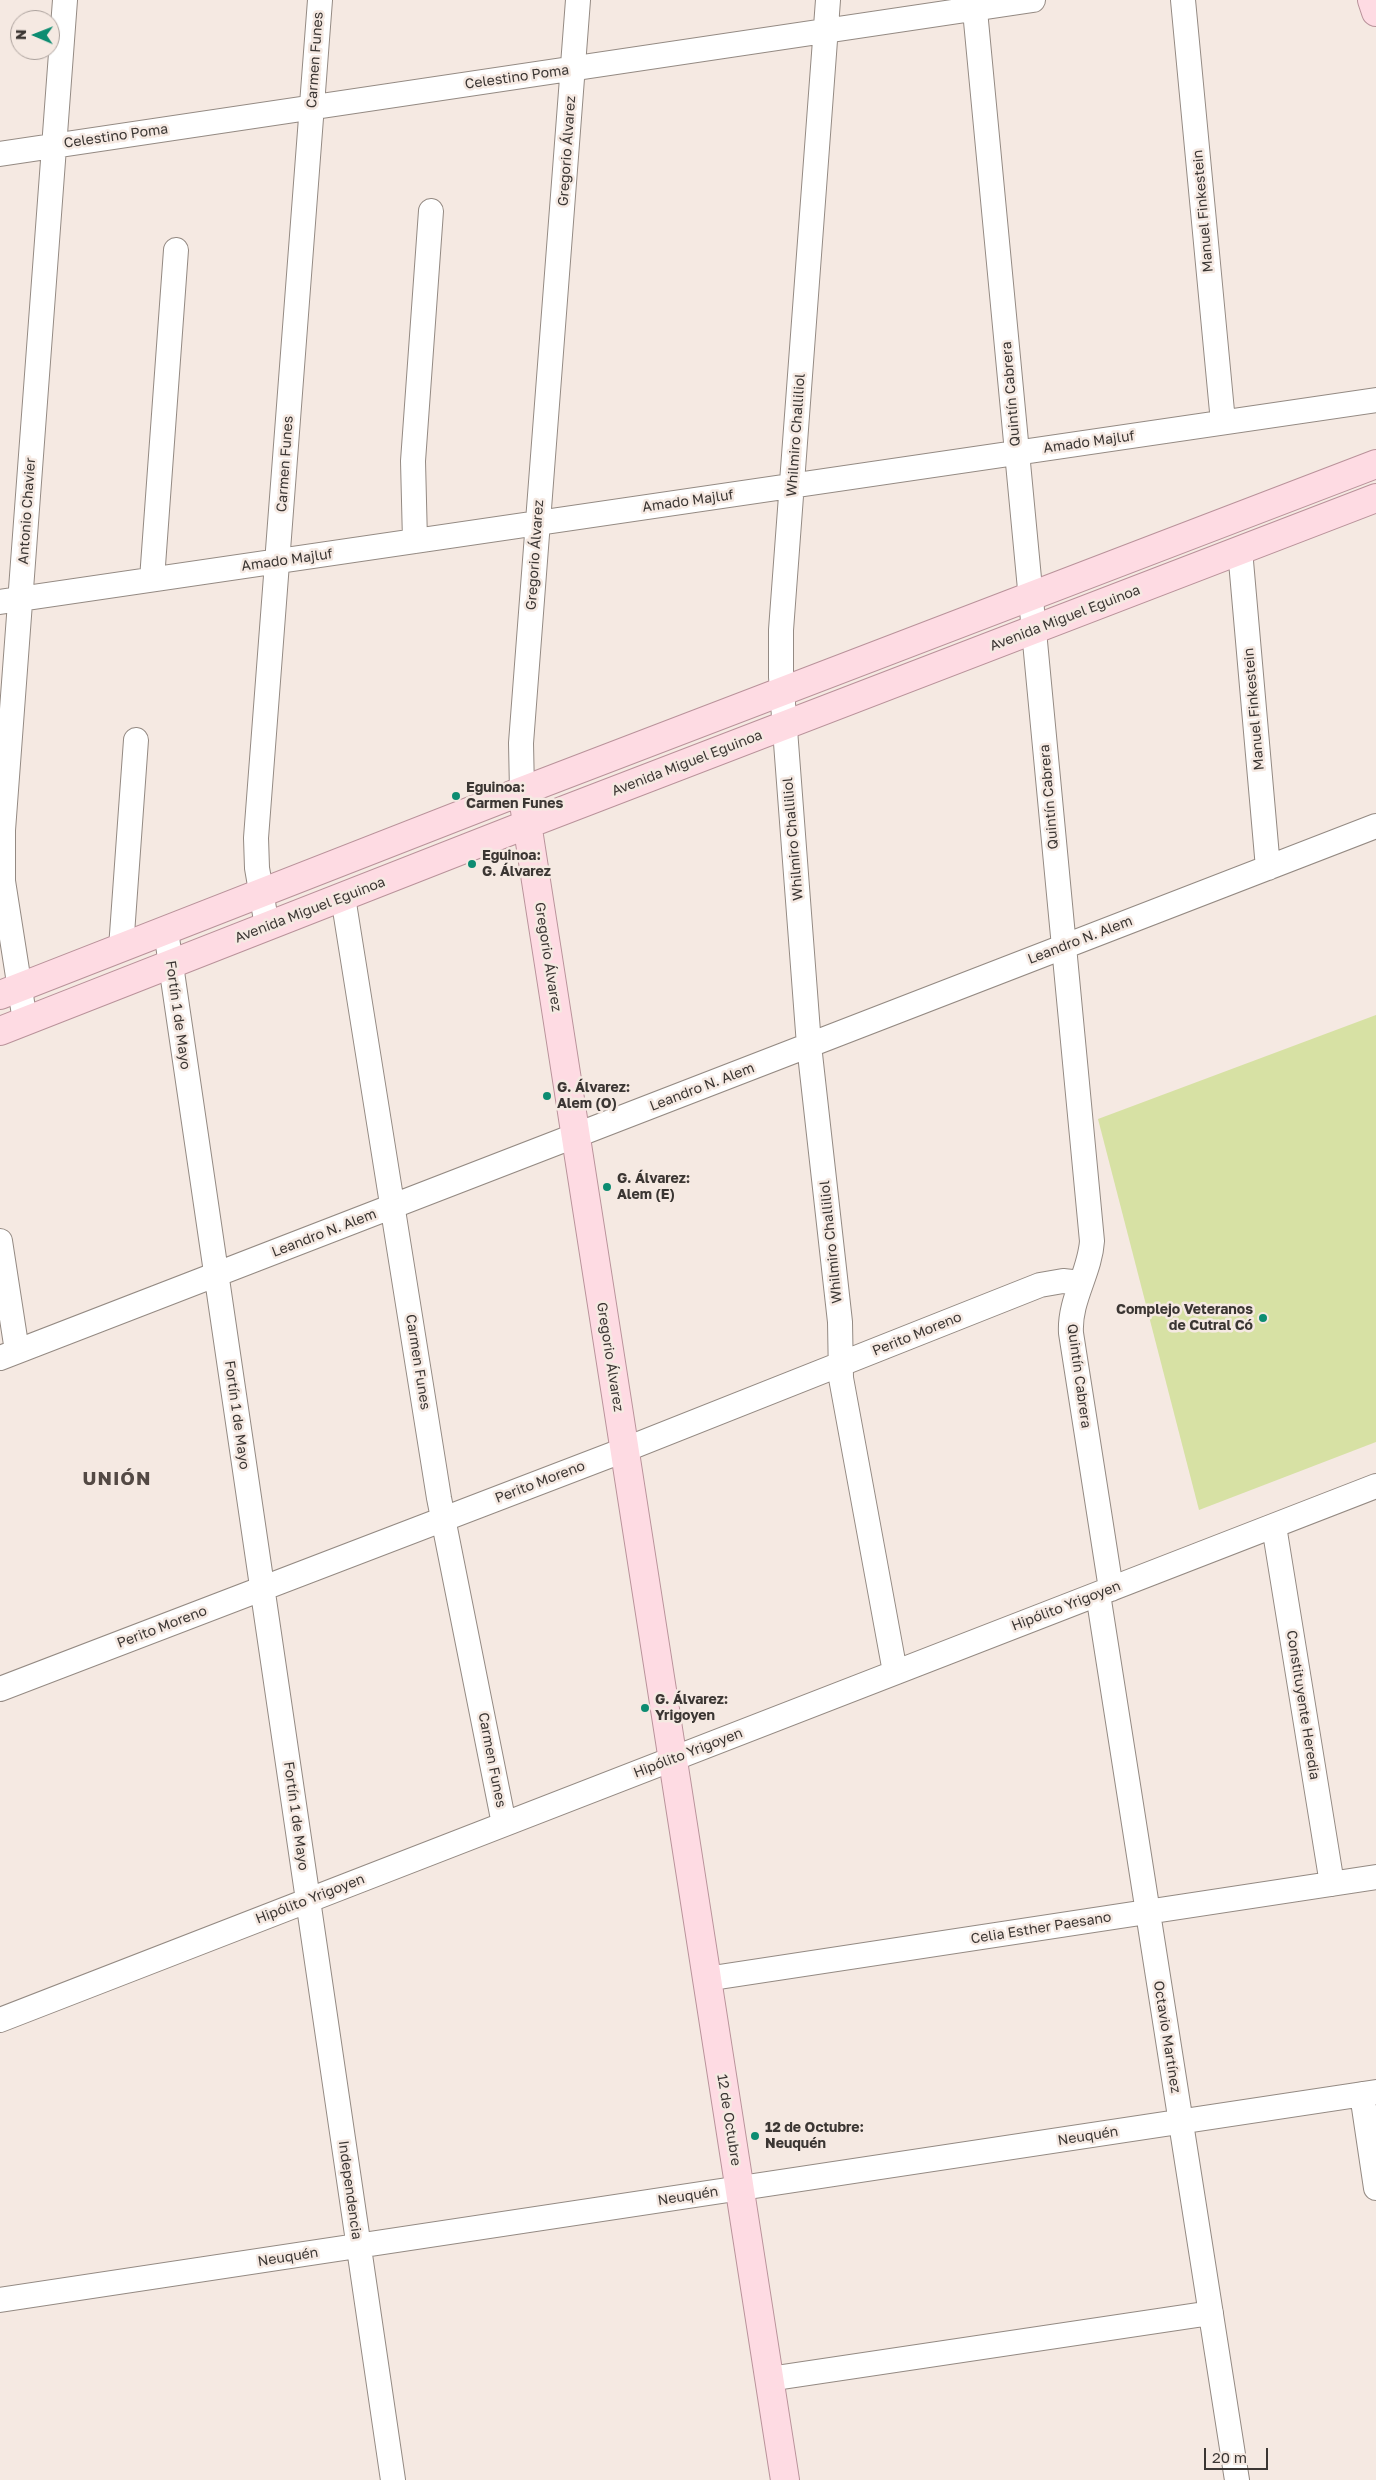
<!DOCTYPE html>
<html>
<head>
<meta charset="utf-8">
<style>
  body { margin:0 }
  #map { position:relative; width:1376px; height:2480px; overflow:hidden; background:#f5e9e2; font-family:"Golos Text",sans-serif }
  canvas { display:block }
  .north { position:absolute; left:10px; top:10px; width:50px; height:50px; box-sizing:border-box; background:#f5e9e2; border:1px solid #aba19c; border-radius:50%; rotate:271deg; font-size:14px; font-weight:700; line-height:20px; text-align:center; color:#3b3633 }
  .north::after { content:''; display:block; margin:auto; width:18px; height:22px; background:#0c8c71; clip-path:polygon(50% 0,100% 100%,50% 72%,0 100%) }
  .scale { position:absolute; left:1204px; top:2448px; width:64px; height:22px; box-sizing:border-box; border:2px solid #3b3633; border-top:0; padding-left:6px; font-size:15px; line-height:18px; white-space:nowrap; color:#3b3633; -webkit-text-stroke:4px #f5e9e2; paint-order:stroke }
</style>
</head>
<body>
<div id="map">
<canvas width="1376" height="2480"></canvas>
<div class="north">N</div>
<div class="scale">20 m</div>
</div>
<script>
const context = document.querySelector('canvas').getContext('2d');
context.lineJoin = 'round';
function fillPath(path, color) { context.fillStyle = color; context.fill(path, 'evenodd'); }
function stroke(path, color, width, dash) { context.strokeStyle = color; context.lineWidth = width; context.lineCap = dash ? 'butt' : 'round'; context.setLineDash(dash || []); context.stroke(path); }
function label(font, color, halo, rows, align = 'center') {
  context.font = font + ' "Golos Text",sans-serif'; context.lineWidth = 5; context.setLineDash([]); context.textBaseline = 'middle'; context.strokeStyle = halo; context.fillStyle = color; for (const [text, x, y, turn = 0] of rows) {
    context.save(); context.translate(x, y); context.rotate((+turn || 0) * Math.PI / 180); context.textAlign = isNaN(turn) ? turn : align; if (halo) context.strokeText(text, 0, 0); context.fillText(text, 0, 0); context.restore();
  }
}
const green = new Path2D(`
  M1376 1015V1442L1199 1510 1098 1119Z`);
const minor = new Path2D(`
  M828 0 781 630V677L809 1045 840 1322 841 1378 895 1672
  M974 0 1092 1241C1090 1273 1069 1300 1071 1333L1111 1589
  M1183 0 1223 422
  M0 154 1033 0
  M415 541 413 461 431 211
  M1240 550 1268 868
  M152 579 176 250
  M0 602 1376 400
  M522 791 521 743 578 0
  M343 897 439 1498 504 1824
  M267 926 257 868 256 838 320 0
  M166 931 393 2480
  M121 948 136 740
  M25 1021 3 881V830L65 0
  M0 1241 17 1351
  M0 1358 1376 826
  M1274 1526 1332 1884
  M1098 1594 1237 2480
  M0 1689 624 1450 1040 1285 1063 1281 1081 1283
  M706 1979 1376 1877
  M0 2020 1376 1486
  M1362 2094 1376 2188
  M0 2300 1376 2092
  M769 2379 1211 2313`);
const major = new Path2D(`
  M1372 0 1376 12
  M522 791 785 2480
  M0 995 522 791 1376 464
  M0 1031 528 824 1376 498`);
const markers = [
  [456,796,5,"#0c8c71"],
  [472,864,5,"#0c8c71"],
  [547,1096,5,"#0c8c71"],
  [607,1187,5,"#0c8c71"],
  [1263,1318,5,"#0c8c71"],
  [645,1708,5,"#0c8c71"],
  [755,2136,5,"#0c8c71"]
];
const streetNames = [
  ["Carmen Funes",315,60,-86],
  ["Celestino Poma",517,77,-8],
  ["Celestino Poma",116,136,-8],
  ["Gregorio Álvarez",567,151,-86],
  ["Manuel Finkestein",1203,211,-95],
  ["Quintín Cabrera",1011,394,-95],
  ["Whilmiro Challiliol",796,435,-86],
  ["Amado Majluf",1089,442,-8],
  ["Carmen Funes",285,464,-86],
  ["Amado Majluf",688,501,-8],
  ["Antonio Chavier",27,511,-86],
  ["Gregorio Álvarez",535,555,-86],
  ["Amado Majluf",287,560,-8],
  ["Avenida Miguel Eguinoa",1065,618,-21],
  ["Manuel Finkestein",1254,709,-95],
  ["Avenida Miguel Eguinoa",687,763,-21],
  ["Quintín Cabrera",1049,797,-95],
  ["Whilmiro Challiliol",793,839,-95],
  ["Avenida Miguel Eguinoa",310,910,-21],
  ["Leandro N. Alem",1080,940,-21],
  ["Gregorio Álvarez",548,957,81],
  ["Fortín 1 de Mayo",178,1015,82],
  ["Leandro N. Alem",702,1087,-21],
  ["Leandro N. Alem",324,1233,-21],
  ["Whilmiro Challiliol",831,1242,-96],
  ["Perito Moreno",917,1334,-22],
  ["Gregorio Álvarez",610,1357,81],
  ["Carmen Funes",418,1362,81],
  ["Quintín Cabrera",1079,1376,82],
  ["Fortín 1 de Mayo",237,1415,82],
  ["Perito Moreno",540,1482,-21],
  ["Hipólito Yrigoyen",1066,1606,-21],
  ["Perito Moreno",162,1627,-21],
  ["Constituyente Heredia",1303,1705,81],
  ["Hipólito Yrigoyen",688,1753,-21],
  ["Carmen Funes",492,1760,79],
  ["Fortín 1 de Mayo",296,1816,82],
  ["Hipólito Yrigoyen",310,1899,-21],
  ["Celia Esther Paesano",1041,1928,-9],
  ["Octavio Martínez",1167,2037,81],
  ["12 de Octubre",729,2120,81],
  ["Neuquén",1088,2136,-9],
  ["Independencia",350,2190,82],
  ["Neuquén",688,2196,-9],
  ["Neuquén",288,2257,-9]
];
const poiNames = [
  ["Eguinoa:",466,788],
  ["Carmen Funes",466,804],
  ["Eguinoa:",482,856],
  ["G. Álvarez",482,872],
  ["G. Álvarez:",557,1088],
  ["Alem (O)",557,1104],
  ["G. Álvarez:",617,1179],
  ["Alem (E)",617,1195],
  ["Complejo Veteranos",1253,1310,"right"],
  ["de Cutral Có",1253,1326,"right"],
  ["G. Álvarez:",655,1700],
  ["Yrigoyen",655,1716],
  ["12 de Octubre:",765,2128],
  ["Neuquén",765,2144]
];
const districtNames = [
  ["UNIÓN",117,1479]
];
fillPath(green, '#d7e1a4');
stroke(minor, '#948a83', 26);
stroke(major, '#b9929a', 30);
stroke(minor, '#fff', 24);
stroke(major, '#fedbe3', 28);
for (const [x, y, r, color] of markers) { const dot = new Path2D(); dot.arc(x, y, r, 0, 2 * Math.PI); context.fillStyle = color; context.fill(dot); stroke(dot, '#f5e9e2', 2); }
label('14px', '#3b3633', '#f5e9e2', streetNames);
label('bold 14px', '#3b3633', '#f5e9e2', poiNames, 'left');
context.letterSpacing = '1px';
label('bold 19px', '#534944', '#f5e9e2', districtNames);
context.letterSpacing = '0px';
</script>
</body>
</html>
